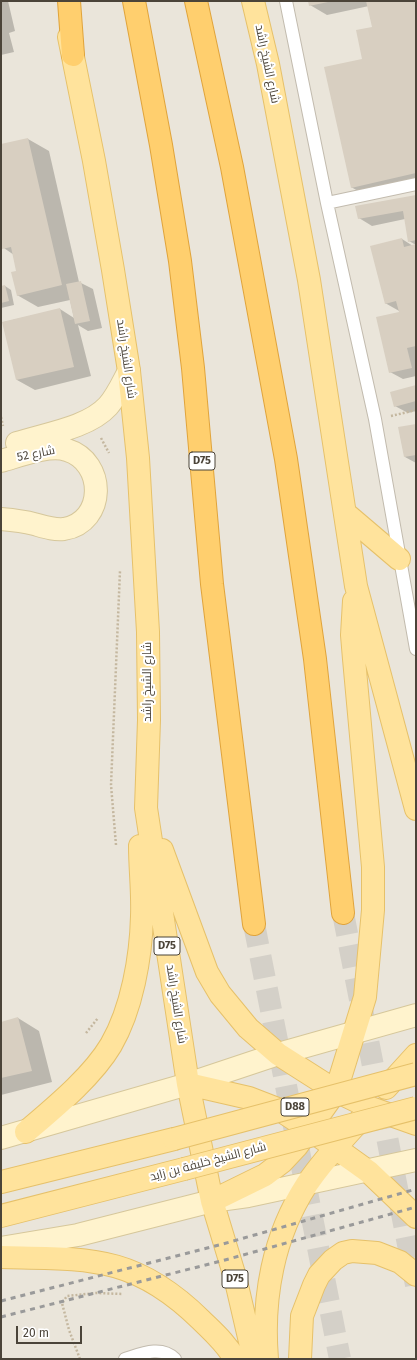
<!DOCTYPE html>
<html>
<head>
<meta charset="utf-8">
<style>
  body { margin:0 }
  #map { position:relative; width:417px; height:1360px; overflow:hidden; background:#f6f3ec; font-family:"Fira Sans",sans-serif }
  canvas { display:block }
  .frame { position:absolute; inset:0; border:2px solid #4b4439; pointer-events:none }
  .scale { position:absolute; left:16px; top:1326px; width:66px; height:18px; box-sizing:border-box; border:2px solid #4b4439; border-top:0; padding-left:5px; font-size:12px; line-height:14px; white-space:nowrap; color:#4b4439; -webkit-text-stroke:3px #fff; paint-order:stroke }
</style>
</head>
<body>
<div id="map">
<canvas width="417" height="1360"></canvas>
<div class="frame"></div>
<div class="scale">20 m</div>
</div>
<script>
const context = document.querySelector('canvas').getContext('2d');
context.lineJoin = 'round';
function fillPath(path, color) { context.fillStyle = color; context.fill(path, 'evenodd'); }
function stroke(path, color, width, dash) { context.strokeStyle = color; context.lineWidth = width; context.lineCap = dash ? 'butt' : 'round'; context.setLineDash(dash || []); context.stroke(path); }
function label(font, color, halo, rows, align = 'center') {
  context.font = font + ' "Fira Sans",Cairo,sans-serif'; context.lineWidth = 4; context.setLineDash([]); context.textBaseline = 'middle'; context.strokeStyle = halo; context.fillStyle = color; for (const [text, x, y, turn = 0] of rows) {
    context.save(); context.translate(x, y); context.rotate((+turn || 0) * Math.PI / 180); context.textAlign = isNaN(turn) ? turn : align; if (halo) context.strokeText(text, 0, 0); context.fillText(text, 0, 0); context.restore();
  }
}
const residential = new Path2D(`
  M1 1H416V1359H1Z`);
const shadow = new Path2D(`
  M1 1H8L15 31 9 33 14 52 1 55Z
  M309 1H416V187L369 197 351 187 362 60 375 27 369 6 327 15 310 5Z
  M28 139 49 151 79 282 93 289 102 328 88 331 78 325 91 376 35 390 17 380 4 322 60 309 74 318 70 300 38 307 17 295V272L14 255 1 246V145Z
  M416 196V245L409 241 405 219 372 226 359 218Z
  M402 239 413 246 416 245V376L403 379 390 372 401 312 385 303Z
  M5 286 11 290 14 305 1 308V287Z
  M416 386V411L408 413 395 406Z
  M416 425V463L405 457Z
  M18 1018 39 1031 52 1082 1 1095V1023Z`);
const building = new Path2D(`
  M308 1H328V2L309 6Z
  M366 1H416V173L351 188 324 67 362 59 356 30 372 27Z
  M28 138 62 285 17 296 11 272 16 271 11 247 2 249 1 246V144Z
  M416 195V240L408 242 403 211 358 219 355 206Z
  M402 238 404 247 416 244V346L407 348 412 368 389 373 376 317 399 312 396 301 385 304 370 246Z
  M81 281 90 321 75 324 66 284Z
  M5 285 9 301 1 303V286Z
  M60 308 74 367 16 380 2 322Z
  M416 385V401L394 407 390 392Z
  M416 424V455L404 457 398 427Z
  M18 1017 32 1071 1 1078V1022Z`);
const highwayTunnel = new Path2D(`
  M343 913 416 1285
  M254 924 340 1359`);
const path = new Path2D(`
  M391 416 416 410
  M1 417 3 426
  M101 438 109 453
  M116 845 111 785 120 571
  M86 1033 98 1018
  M80 1359 69 1330 62 1303 67 1296 96 1293 123 1294`);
const lane = new Path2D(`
  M286 1 327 203 375 419 416 649
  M327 203 416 184
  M125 1359C141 1354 161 1345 175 1359`);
const secondary = new Path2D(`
  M17 443C45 434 88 428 108 406 117 396 123 382 129 371
  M1 461C19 456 49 444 67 450 106 462 106 522 64 529 53 530 45 527 34 524 23 521 12 520 1 519
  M1 1138 188 1084 278 1054 416 1015
  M1 1248 78 1235 212 1201 248 1196 416 1160`);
const primary = new Path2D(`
  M253 1 268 64 309 280 356 586 416 809
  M69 37 94 161 113 270 129 371 138 458 148 632 149 720 146 808 188 1084 212 1201 235 1277 254 1359
  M345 513 399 559
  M162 850 207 972 220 994 248 1028 278 1054 336 1091 371 1108 416 1124
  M188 1084 249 1098 280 1110 309 1129 369 1172 416 1217
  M386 1088 416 1055
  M26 1132C54 1108 92 1077 111 1045 132 1009 141 957 142 916 143 893 140 869 140 846
  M1 1182 174 1139
  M212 1201 265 1175 282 1162 297 1146 336 1091 365 997 373 910V867L354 659 352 635 354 601
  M1 1216 184 1169
  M1 1257C88 1259 134 1254 201 1320 213 1332 226 1343 235 1359
  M267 1359C262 1298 273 1236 307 1184 323 1160 344 1138 363 1117
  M300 1359 302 1316 314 1285 319 1275 333 1260 343 1253 352 1251 377 1253 400 1262 416 1275`);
const highway = new Path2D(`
  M69 1 73 55
  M134 1 161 145 180 261 193 368 212 584 254 924
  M196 1 232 167 286 459 315 659 343 913`);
const rail = new Path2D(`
  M1 1301 223 1244 416 1189
  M1 1317 225 1260 416 1207`);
const primaryBridge = new Path2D(`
  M174 1139 416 1074
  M184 1169 416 1108`);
const shields = [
  [202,461,26],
  [167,946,26],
  [295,1107,28],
  [235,1279,26]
];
const shieldNames = [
  ["D75",202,461],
  ["D75",167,946],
  ["D88",295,1107],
  ["D75",235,1279]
];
const streetNames = [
  ["شارع الشيخ راشد",267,64,78],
  ["شارع الشيخ راشد",126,359,82],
  ["شارع 52",36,454,-11],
  ["شارع الشيخ راشد",148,682,-90],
  ["شارع الشيخ راشد",176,1004,81],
  ["شارع الشيخ خليفة بن زايد",208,1162,-15]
];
fillPath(residential, '#eae5da');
fillPath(shadow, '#0003');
fillPath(building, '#d8cfc1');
stroke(highwayTunnel, '#d4d0c8', 22, [22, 11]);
stroke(lane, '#c2bbae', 14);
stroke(secondary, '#d6c79b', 24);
stroke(primary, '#e6c16a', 24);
stroke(highway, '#e0a43c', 24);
stroke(path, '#c4b79f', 2.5, [2, 2]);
stroke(lane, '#fff', 12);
stroke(secondary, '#fff3cd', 22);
stroke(primary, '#ffe39c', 22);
stroke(highway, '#ffcf6e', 22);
stroke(rail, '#9a9a9a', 3, [5, 5]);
stroke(primaryBridge, '#e6c16a', 24, []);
stroke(primaryBridge, '#ffe39c', 22);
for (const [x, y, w] of shields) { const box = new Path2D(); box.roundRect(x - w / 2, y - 9, w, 18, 3); context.fillStyle = '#fff'; context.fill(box); stroke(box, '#4b4439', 1); }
label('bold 11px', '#4b4439', null, shieldNames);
label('12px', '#4b4439', '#fff', streetNames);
</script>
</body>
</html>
